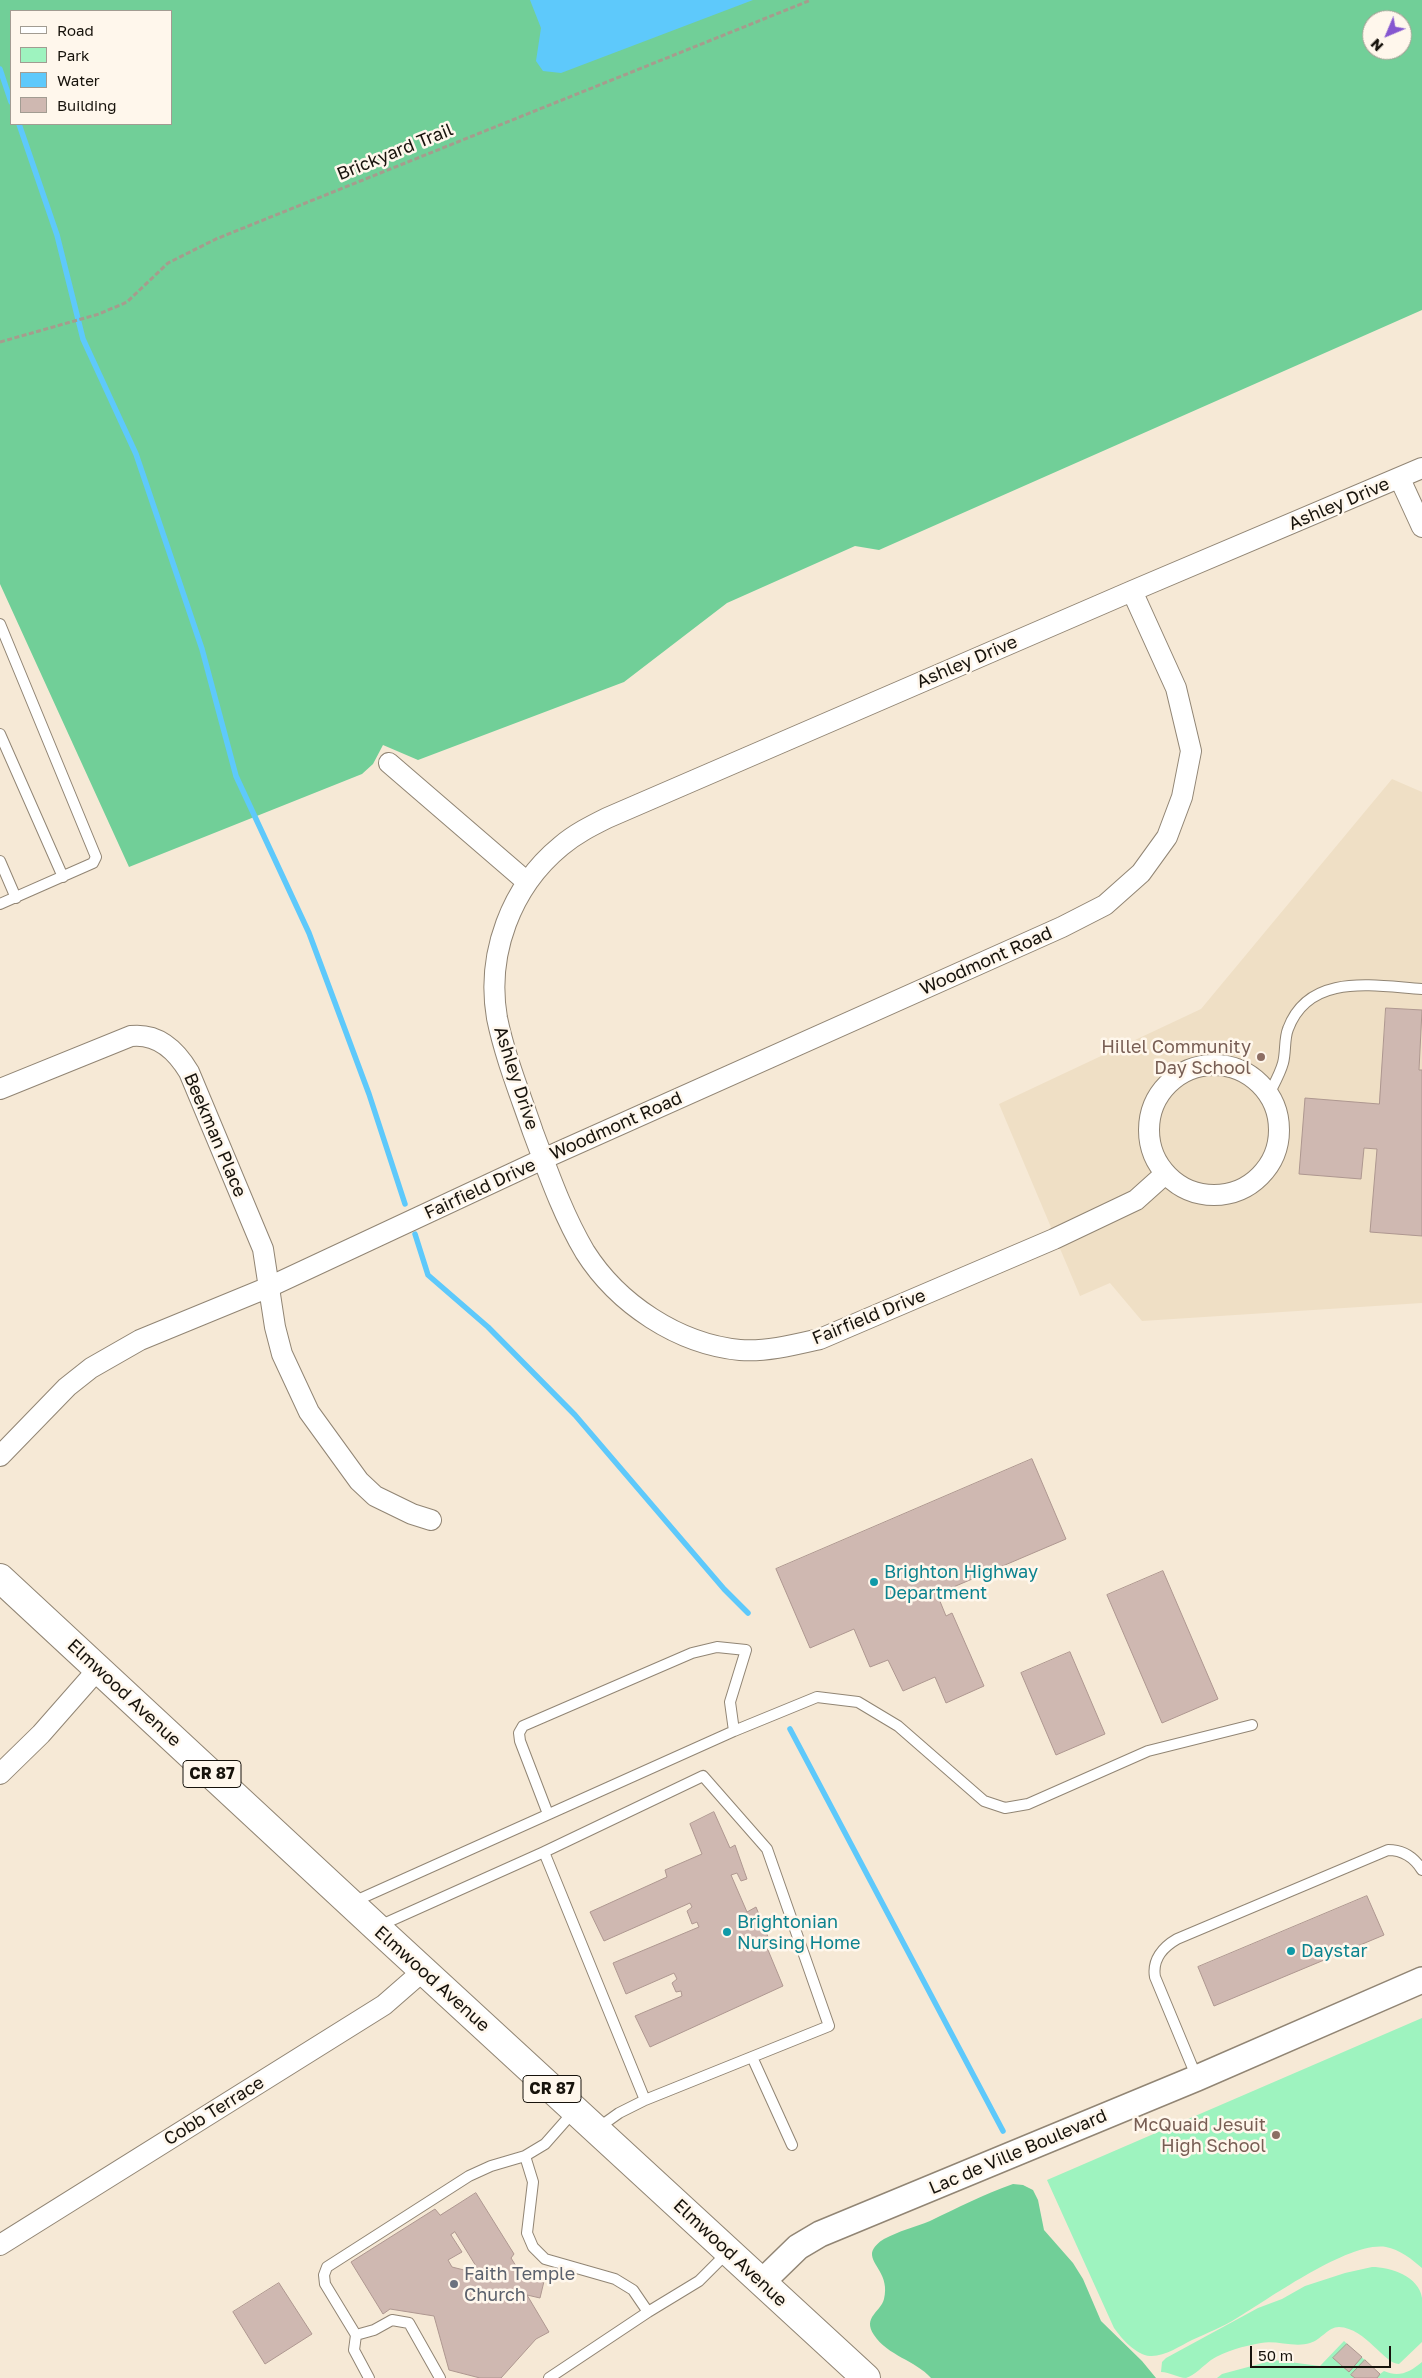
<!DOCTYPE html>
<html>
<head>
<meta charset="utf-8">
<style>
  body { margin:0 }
  #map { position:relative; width:1422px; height:2378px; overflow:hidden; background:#f6e9d6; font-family:"Golos Text",sans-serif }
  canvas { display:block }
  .legend { position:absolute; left:10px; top:10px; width:162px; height:115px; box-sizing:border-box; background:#fff7ec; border:1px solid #a29c92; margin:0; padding:6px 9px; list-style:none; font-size:15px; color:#17130c }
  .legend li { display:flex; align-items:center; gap:10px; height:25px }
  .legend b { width:25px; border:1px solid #a29c92 }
  .north { position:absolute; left:1362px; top:10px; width:50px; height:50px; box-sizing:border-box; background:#fff7ec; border:1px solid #a29c92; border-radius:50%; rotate:225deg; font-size:14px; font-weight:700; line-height:20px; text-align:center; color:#17130c }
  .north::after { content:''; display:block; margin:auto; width:18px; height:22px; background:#8657d0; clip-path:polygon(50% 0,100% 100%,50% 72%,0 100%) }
  .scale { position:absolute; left:1250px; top:2346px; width:141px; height:22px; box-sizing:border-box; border:2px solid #17130c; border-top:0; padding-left:6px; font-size:15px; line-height:18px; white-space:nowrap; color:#17130c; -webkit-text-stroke:4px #fff7ec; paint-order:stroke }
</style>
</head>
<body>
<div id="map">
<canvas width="1422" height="2378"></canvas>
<ul class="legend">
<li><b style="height:6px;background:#fff"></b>Road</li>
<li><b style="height:14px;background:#9ef3bf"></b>Park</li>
<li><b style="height:14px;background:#5ec9fb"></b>Water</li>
<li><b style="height:14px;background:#cfb8b1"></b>Building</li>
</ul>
<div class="north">N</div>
<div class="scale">50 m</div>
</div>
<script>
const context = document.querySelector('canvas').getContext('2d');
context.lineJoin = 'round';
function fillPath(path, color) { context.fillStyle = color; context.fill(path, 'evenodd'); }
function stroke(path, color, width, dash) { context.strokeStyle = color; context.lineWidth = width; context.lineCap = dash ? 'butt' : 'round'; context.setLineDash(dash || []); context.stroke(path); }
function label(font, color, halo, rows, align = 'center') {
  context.font = font + ' "Golos Text",sans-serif'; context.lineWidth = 5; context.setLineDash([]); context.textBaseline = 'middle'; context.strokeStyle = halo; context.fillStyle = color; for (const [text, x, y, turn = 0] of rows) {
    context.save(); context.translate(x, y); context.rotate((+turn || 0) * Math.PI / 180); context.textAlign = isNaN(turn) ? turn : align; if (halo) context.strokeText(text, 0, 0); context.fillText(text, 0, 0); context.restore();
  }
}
const built = new Path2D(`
  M1392 779 1422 792V1303L1142 1321 1110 1283 1080 1296 999 1104 1201 1009Z`);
const green = new Path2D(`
  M1422 2018V2268C1413 2260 1399 2249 1386 2247 1349 2241 1269 2299 1237 2318 1223 2327 1207 2333 1192 2340 1180 2346 1164 2357 1150 2356 1136 2355 1122 2339 1114 2328L1047 2180Z
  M1372 2267C1390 2267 1419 2276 1422 2298 1422 2312 1422 2327 1422 2342L1399 2364C1384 2364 1366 2328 1339 2327 1328 2327 1321 2340 1310 2343 1295 2348 1276 2340 1261 2343 1244 2346 1225 2351 1211 2360 1204 2365 1194 2376 1186 2378 1178 2378 1170 2372 1161 2372L1162 2362 1166 2358 1258 2308 1282 2299 1305 2286 1345 2273Z
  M1344 2341 1380 2374 1384 2371C1399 2378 1410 2372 1422 2362V2378H1217L1222 2374 1274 2360 1320 2366Z`);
const forest = new Path2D(`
  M0 0H1422V310L879 550 855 546 727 603 624 682 418 760 383 745 373 764 362 774 129 867 0 584ZM11 11H171V124H11ZM1372 20H1402V50H1372Z
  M1013 2184 1023 2185 1033 2190 1038 2200 1044 2230 1073 2263 1083 2279 1101 2321 1142 2361 1156 2378H931C915 2360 888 2356 874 2335 862 2317 881 2312 884 2299 890 2275 871 2265 872 2253 873 2247 879 2242 884 2239 899 2231 915 2227 930 2221 957 2208 984 2194 1013 2184Z`);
const water = new Path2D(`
  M530 0H753L561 73 543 71 536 61 541 28Z`);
const stream = new Path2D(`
  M0 69 11 102
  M19 124 57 235 83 339 136 454 202 649 236 776 309 933 369 1094 405 1204
  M415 1234 428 1275 488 1327 575 1415 724 1589 748 1613
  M790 1729 1003 2131`);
const building = new Path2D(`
  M1386 1008 1422 1010 1419 1070H1422V1236L1370 1232 1377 1149 1364 1148 1361 1179 1299 1174 1305 1098 1379 1104Z
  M1032 1459 1066 1539 937 1594 946 1616 952 1613 984 1686 946 1703 935 1677 903 1691 888 1660 870 1667 854 1629 810 1648 776 1569Z
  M1163 1571 1218 1699 1162 1723 1107 1595Z
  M1070 1652 1105 1734 1056 1755 1021 1673Z
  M714 1812 730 1848 735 1845 747 1879 741 1881 737 1873 731 1875 747 1912 756 1907 768 1937 763 1938 783 1986 650 2047 635 2016 682 1996 681 1991 676 1992 672 1983 677 1979 674 1973 626 1994 613 1963 699 1927 697 1922 692 1924 687 1911 692 1907 690 1903 604 1941 590 1912 667 1877 665 1870 702 1854 690 1824Z
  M1367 1896 1384 1935 1214 2006 1198 1967Z
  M476 2193 514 2254 511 2258 516 2266 546 2273 540 2298 527 2295 549 2332 536 2339 501 2378H480L449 2370 434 2316 390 2309 383 2314 351 2262 435 2209 440 2215ZM455 2232 479 2271 476 2273 452 2267 448 2260 462 2252 451 2235Z
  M279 2283 312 2334 265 2364 233 2312Z
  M1347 2344 1362 2357 1349 2372 1333 2358Z
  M1365 2360 1380 2374 1377 2378H1355L1351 2375Z`);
const path = new Path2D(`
  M0 342 99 314 127 302 168 263 216 239 811 0`);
const service = new Path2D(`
  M0 624 96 857 93 863 0 904
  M0 734 63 877
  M0 861 16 898
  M1269 1094C1274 1084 1280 1074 1283 1063 1286 1052 1284 1039 1288 1029 1309 972 1374 986 1422 989
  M548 1814 520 1741 519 1733 523 1726 692 1653 717 1647 746 1650 730 1702 734 1731
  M544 1852 703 1776 767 1849 829 2026 645 2100
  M353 1902 734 1731 817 1697 858 1702 898 1726 984 1801 1005 1808 1028 1804 1148 1751 1252 1725
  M379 1926 544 1852 645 2100 619 2113 598 2128
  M752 2057 792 2145
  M1197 2078 1155 1977C1152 1960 1163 1947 1177 1939L1388 1850C1403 1850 1414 1857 1422 1870
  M575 2110 545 2144 525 2156 533 2182 527 2233 533 2247 545 2259 615 2279 633 2290 648 2312 699 2281 728 2252
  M356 2335 374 2330 392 2320 409 2323 440 2378
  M369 2378 354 2350 356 2335 325 2284 324 2275 327 2267 469 2176 491 2166 525 2156
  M549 2378 648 2312`);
const minor = new Path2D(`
  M1400 479 1422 527
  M389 763 527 882
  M1149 1130a65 65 0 1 1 130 0a65 65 0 1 1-130 0Z
  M0 1089 131 1036C158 1033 176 1050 189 1072L263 1249 275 1327 282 1354 309 1412 359 1481 375 1496 412 1514 431 1520
  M1165 1174 1136 1200 1054 1239 820 1339C794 1345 766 1352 740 1350 678 1344 618 1304 585 1252 563 1215 548 1172 533 1132 520 1094 505 1057 497 1018 486 954 511 887 561 846 575 834 591 826 607 818L1132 591 1422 468
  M0 1456 67 1387 91 1368 140 1340 269 1287 543 1159 1062 927 1105 905 1141 873 1167 837 1182 797 1191 751 1176 688 1132 591
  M0 1774 41 1734 99 1668
  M0 2245 384 2005 423 1971`);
const tertiary = new Path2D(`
  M762 2282 798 2247 820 2234 1197 2078 1422 1980`);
const primary = new Path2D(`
  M0 1578 376 1927 866 2378`);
const markers = [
  [1261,1057,5,"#8d6e63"],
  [874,1582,5,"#0f9aa8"],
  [727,1932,5,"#0f9aa8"],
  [1291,1951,5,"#0f9aa8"],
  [1276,2135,5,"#8d6e63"],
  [454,2284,5,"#6b7280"]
];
const shields = [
  [212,1774,58],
  [552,2089,58]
];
const shieldNames = [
  ["CR 87",212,1774],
  ["CR 87",552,2089]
];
const streetNames = [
  ["Brickyard Trail",395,152,-22],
  ["Ashley Drive",1339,504,-23],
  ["Ashley Drive",967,662,-23],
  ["Woodmont Road",986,961,-24],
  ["Ashley Drive",516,1078,72],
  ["Woodmont Road",616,1126,-24],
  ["Beekman Place",215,1135,67],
  ["Fairfield Drive",480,1189,-25],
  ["Fairfield Drive",869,1317,-22],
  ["Elmwood Avenue",124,1693,43],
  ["Elmwood Avenue",432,1979,42],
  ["Cobb Terrace",214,2111,-32],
  ["Lac de Ville Boulevard",1018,2152,-23],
  ["Elmwood Avenue",730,2253,43]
];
const educationNames = [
  ["Hillel Community",1251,1047],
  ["Day School",1251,1068],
  ["McQuaid Jesuit",1266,2125],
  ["High School",1266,2146]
];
const cultureNames = [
  ["Brighton Highway",884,1572],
  ["Department",884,1593],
  ["Brightonian",737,1922],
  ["Nursing Home",737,1943],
  ["Daystar",1301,1951]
];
const worshipNames = [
  ["Faith Temple",464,2274],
  ["Church",464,2295]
];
fillPath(built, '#efdfc5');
fillPath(green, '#9ef3bf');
fillPath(forest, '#71cf98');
fillPath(water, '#5ec9fb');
stroke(stream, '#5ec9fb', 5.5);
fillPath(building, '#cfb8b1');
stroke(building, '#ae9790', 1);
stroke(service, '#918574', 12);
stroke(minor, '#918574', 22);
stroke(tertiary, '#918574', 28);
stroke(primary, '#918574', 30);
stroke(path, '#a69c8d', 3, [5, 2.5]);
stroke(service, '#fff', 10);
stroke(minor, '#fff', 20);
stroke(tertiary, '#fff', 25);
stroke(primary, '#fff', 28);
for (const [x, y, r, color] of markers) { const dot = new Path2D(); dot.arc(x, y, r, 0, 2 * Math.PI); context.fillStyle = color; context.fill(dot); stroke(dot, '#fff7ec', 2); }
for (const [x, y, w] of shields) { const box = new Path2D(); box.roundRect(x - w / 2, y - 13.5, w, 27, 4); context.fillStyle = '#fff7ec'; context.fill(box); stroke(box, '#17130c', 1); }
label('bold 16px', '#17130c', null, shieldNames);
label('18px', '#17130c', '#fff7ec', streetNames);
label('18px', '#785e54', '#fff7ec', educationNames, 'right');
label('18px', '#0d838f', '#fff7ec', cultureNames, 'left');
label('18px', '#5b616d', '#fff7ec', worshipNames, 'left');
</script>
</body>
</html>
